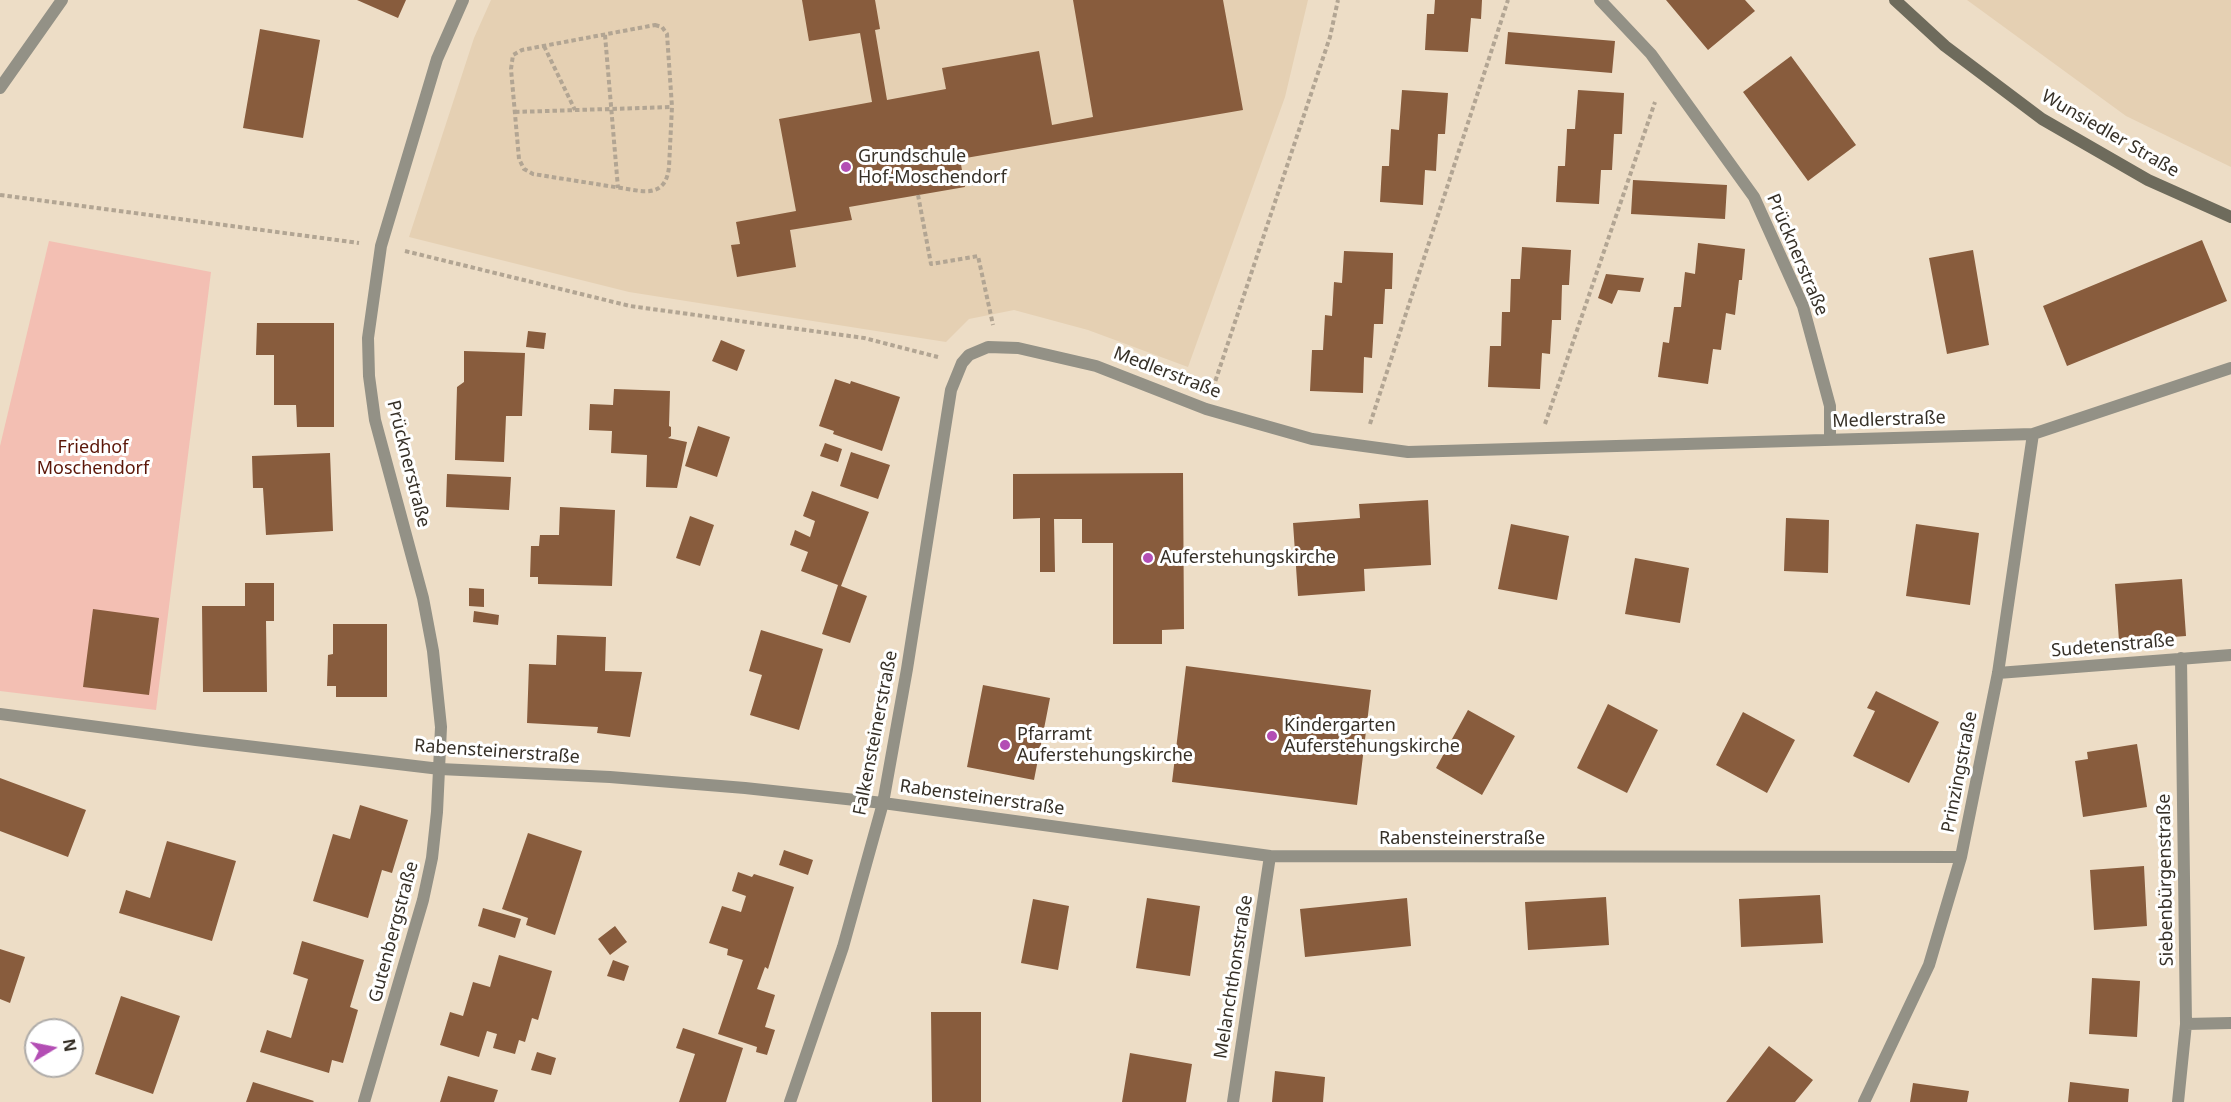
<!DOCTYPE html>
<html>
<head>
<meta charset="utf-8">
<style>
  body { margin:0 }
  #map { position:relative; width:2231px; height:1102px; overflow:hidden; background:#edddc6; font-family:"Noto Sans",sans-serif }
  canvas { display:block }
  .north { position:absolute; left:24px; top:1018px; width:60px; height:60px; box-sizing:border-box; background:#fff; border:2px solid #afaca9; border-radius:50%; rotate:80deg; font-size:16px; font-weight:700; line-height:24px; text-align:center; color:#363027 }
  .north::after { content:''; display:block; margin:auto; width:21px; height:27px; background:#b34eb4; clip-path:polygon(50% 0,100% 100%,50% 72%,0 100%) }
</style>
</head>
<body>
<div id="map">
<canvas width="2231" height="1102"></canvas>
<div class="north">N</div>
</div>
<script>
const context = document.querySelector('canvas').getContext('2d');
context.lineJoin = 'round';
function fillPath(path, color) { context.fillStyle = color; context.fill(path, 'evenodd'); }
function stroke(path, color, width, dash) { context.strokeStyle = color; context.lineWidth = width; context.lineCap = dash ? 'butt' : 'round'; context.setLineDash(dash || []); context.stroke(path); }
function label(font, color, halo, rows, align = 'center') {
  context.font = font + ' "Noto Sans",sans-serif'; context.lineWidth = 6; context.setLineDash([]); context.textBaseline = 'middle'; context.strokeStyle = halo; context.fillStyle = color; for (const [text, x, y, turn = 0] of rows) {
    context.save(); context.translate(x, y); context.rotate((+turn || 0) * Math.PI / 180); context.textAlign = isNaN(turn) ? turn : align; if (halo) context.strokeText(text, 0, 0); context.fillText(text, 0, 0); context.restore();
  }
}
const built = new Path2D(`
  M491 0H1308L1285 97 1188 367 1088 330 1014 310 969 319 946 342 629 292 409 237 474 38Z
  M1967 0H2231V167L2126 116Z`);
const green = new Path2D(`
  M49 241 211 272 156 710 0 691V446Z`);
const building = new Path2D(`
  M357 0H406L398 18Z
  M802 0H875L880 29 875 30 887 100 946 89 942 68 1039 51 1052 125 1093 117 1073 0H1223L1243 110 960 159 965 187 849 207 852 220 790 230 796 267 737 277 731 245 740 244 736 222 796 211 779 119 872 102 860 33 809 41Z
  M1435 0H1482L1481 19 1471 18 1468 52 1425 50 1427 14H1434Z
  M1666 0H1745L1755 11 1708 50Z
  M260 29 320 40 303 138 243 128Z
  M1508 32 1615 41 1612 73 1505 64Z
  M1791 56 1856 145 1808 181 1743 92Z
  M1402 90 1448 93 1445 134H1438L1436 171 1425 170 1423 205 1380 202 1382 166H1389L1391 129 1399 130Z
  M1578 90 1624 93 1622 134H1614L1612 170H1601L1599 204 1556 202 1558 166H1565L1567 129H1575Z
  M1633 180 1727 185 1725 219 1631 214Z
  M2202 240 2227 301 2067 366 2043 306Z
  M1698 243 1745 249 1742 280H1739L1735 315 1726 313 1721 350 1713 349 1708 384 1658 377 1663 342 1669 343 1674 307H1681L1685 272 1695 274Z
  M1522 247 1571 250 1569 285H1562L1561 320H1552L1550 354 1542 353 1540 389 1488 387 1490 346H1501L1502 312H1510L1511 279H1520Z
  M1973 250 1989 345 1947 354 1929 258Z
  M1344 251 1393 253 1392 289H1385L1383 324H1374L1372 358 1364 357 1363 393 1310 391 1312 350H1323L1325 315 1332 316 1334 282 1342 283Z
  M1606 274 1644 278 1640 292 1618 290 1612 304 1598 298Z
  M257 323H334V427H297L296 405H274V355H256Z
  M528 331 546 333 544 349 526 347Z
  M721 340 745 350 737 371 712 361Z
  M464 351 525 353 522 416H506L504 462 455 460 457 387 464 382Z
  M835 379 850 384 851 381 900 397 882 451 833 434 834 431 819 426Z
  M614 389 670 391 669 426 671 427V436L668 438 687 442 677 488 646 487 647 455 611 453 612 431 589 430 590 404 613 405Z
  M698 426 730 437 717 477 685 466Z
  M825 443 842 449 838 462 820 456Z
  M851 452 890 465 878 499 840 486Z
  M330 453 333 531 266 535 263 488H253L252 456Z
  M1183 473 1184 629 1162 630V644H1113V543H1082V519H1054L1055 572H1040V518L1013 519V474Z
  M447 474 511 477 509 510 446 507Z
  M812 491 869 512 841 586 867 596 850 643 822 634 838 585 801 571 808 552 790 545 795 530 810 537 815 521 803 516Z
  M1428 500 1431 565 1364 569 1365 591 1298 596 1293 523 1360 518 1359 504Z
  M560 507 615 510 612 586 538 584V577H530L531 546H539L540 535H559Z
  M690 516 714 525 700 566 676 558Z
  M1786 518 1829 520 1828 573 1784 571Z
  M1511 524 1569 536 1557 600 1498 589Z
  M1916 524 1979 533 1970 605 1906 596Z
  M1635 558 1689 568 1680 623 1625 614Z
  M2182 579 2186 636 2119 641 2115 584Z
  M245 583H274V621H266L267 692H203L202 606H245Z
  M469 588 484 589V607L469 606Z
  M93 609 159 618 149 695 83 687Z
  M474 611 499 615 498 625 473 622Z
  M333 624H387V697H336V686H327L328 655 333 654Z
  M761 630 823 649 799 730 750 715 762 675 749 671Z
  M557 635 606 637 605 671 642 672 630 737 597 733 598 727 527 723 529 664 556 665Z
  M1186 666 1371 690 1357 805 1172 782Z
  M983 685 1050 698 1034 780 967 767Z
  M1876 691 1939 722 1909 783 1853 756 1875 711 1867 708Z
  M1608 704 1658 730 1627 793 1577 768Z
  M1468 710 1515 736 1482 795 1436 768Z
  M1743 712 1795 740 1767 793 1716 765Z
  M2137 744 2147 807 2083 817 2075 761 2088 759 2087 752Z
  M0 778 86 810 68 857 0 831Z
  M360 805 408 820 392 873 382 870 368 918 313 901 333 834 350 839Z
  M528 833 582 851 555 935 526 925 528 918 502 909Z
  M167 841 236 861 212 941 119 913 126 890 150 898Z
  M784 850 813 860 808 875 779 865Z
  M2144 866 2147 926 2094 930 2090 870Z
  M738 872 752 877 754 874 794 887 768 969 765 967 757 989 775 995 765 1027 775 1030 767 1055 756 1052 757 1047 718 1034 743 960 727 955 728 949 709 943 722 906 741 912 746 896 732 891Z
  M1820 895 1823 943 1741 947 1739 899Z
  M1606 897 1609 945 1528 950 1525 902Z
  M1147 898 1200 906 1190 976 1136 968Z
  M1407 898 1411 946 1305 957 1300 909Z
  M1033 899 1069 906 1058 970 1021 963Z
  M483 908 521 919 515 938 478 926Z
  M615 926 627 942 610 955 598 939Z
  M302 941 364 960 350 1007 358 1010 343 1063 332 1060 329 1073 260 1052 267 1030 291 1038 308 979 293 974Z
  M0 949 25 957 10 1003 0 999Z
  M499 955 552 971 538 1020 532 1018 525 1042 519 1040 515 1054 493 1048 497 1034 487 1031 479 1057 440 1045 450 1012 463 1016 473 982 490 987Z
  M613 960 629 966 624 981 607 976Z
  M2092 978 2140 981 2137 1037 2089 1034Z
  M121 996 180 1016 153 1094 95 1074Z
  M931 1012H981V1102H932Z
  M683 1028 743 1048 726 1102H679L695 1054 676 1048Z
  M1769 1046 1813 1080 1795 1102H1726Z
  M537 1052 556 1058 551 1075 531 1070Z
  M1130 1053 1192 1064 1186 1102H1122Z
  M1275 1071 1325 1077 1323 1102H1272Z
  M448 1076 498 1090 494 1102H440Z
  M253 1082 314 1101 313 1102H246Z
  M2070 1082 2129 1089 2128 1102H2068Z
  M1913 1083 1969 1091 1967 1102H1910Z`);
const path = new Path2D(`
  M655 25 662 27 667 34 672 107 669 167C667 185 659 193 640 191L533 174 524 169 519 159 511 69 513 55 522 50Z
  M605 35 618 188
  M544 46 575 110
  M515 112 672 107
  M0 195 359 243
  M918 195 931 264 978 256 993 325
  M405 251 630 306 864 338 938 357
  M1213 388 1330 37 1338 0
  M1370 424 1508 0
  M1545 424 1655 102`);
const minor = new Path2D(`
  M1600 0 1651 54 1754 197 1803 306 1830 406V440
  M0 88 62 0
  M1998 673 2231 655
  M0 714 196 740 440 769 610 777 745 788 883 803 1270 856 1961 857
  M2186 1024 2231 1023
  M364 1102 423 900 432 858 437 812 441 727 433 651 423 598 375 420 369 376 368 338 381 246 437 59 463 0
  M790 1102 843 947 883 803 907 669 951 390 962 363 969 355 988 347 1018 348 1096 366 1206 409 1312 439 1408 452 2033 434 2231 368
  M1233 1102 1270 856
  M1864 1102 1929 965 1961 857 1998 673 2033 434
  M2178 1102 2186 1024 2181 658`);
const secondary = new Path2D(`
  M1895 0 1945 46 2042 119 2148 180 2231 217`);
const markers = [
  [846,167,6,"#b34eb4"],
  [1148,558,6,"#b34eb4"],
  [1272,736,6,"#b34eb4"],
  [1005,745,6,"#b34eb4"]
];
const streetNames = [
  ["Wunsiedler Straße",2110,134,30],
  ["Prücknerstraße",1797,255,67],
  ["Medlerstraße",1167,373,21],
  ["Medlerstraße",1889,420,-2],
  ["Prücknerstraße",408,464,76],
  ["Sudetenstraße",2113,646,-5],
  ["Falkensteinerstraße",876,733,-79],
  ["Rabensteinerstraße",497,752,4],
  ["Prinzingstraße",1960,772,-79],
  ["Rabensteinerstraße",982,798,8],
  ["Rabensteinerstraße",1462,839],
  ["Siebenbürgenstraße",2166,880,-91],
  ["Gutenbergstraße",394,932,-75],
  ["Melanchthonstraße",1234,977,-81]
];
const poiNames = [
  ["Grundschule",858,157],
  ["Hof-Moschendorf",858,178],
  ["Auferstehungskirche",1160,558],
  ["Kindergarten",1284,726],
  ["Auferstehungskirche",1284,747],
  ["Pfarramt",1017,735],
  ["Auferstehungskirche",1017,756]
];
const parkNames = [
  ["Friedhof",93,448],
  ["Moschendorf",93,469]
];
fillPath(built, '#e5d0b3');
fillPath(green, '#f3bfb3');
fillPath(building, '#885c3d');
stroke(path, '#b2a593', 4, [4.5, 3]);
stroke(minor, '#939186', 12);
stroke(secondary, '#6e6b5c', 12);
for (const [x, y, r, color] of markers) { const dot = new Path2D(); dot.arc(x, y, r, 0, 2 * Math.PI); context.fillStyle = color; context.fill(dot); stroke(dot, '#fff', 2); }
label('18px', '#363027', '#fff', streetNames);
label('18px', '#363027', '#fff', poiNames, 'left');
label('18px', '#5b1608', '#fff', parkNames);
</script>
</body>
</html>
